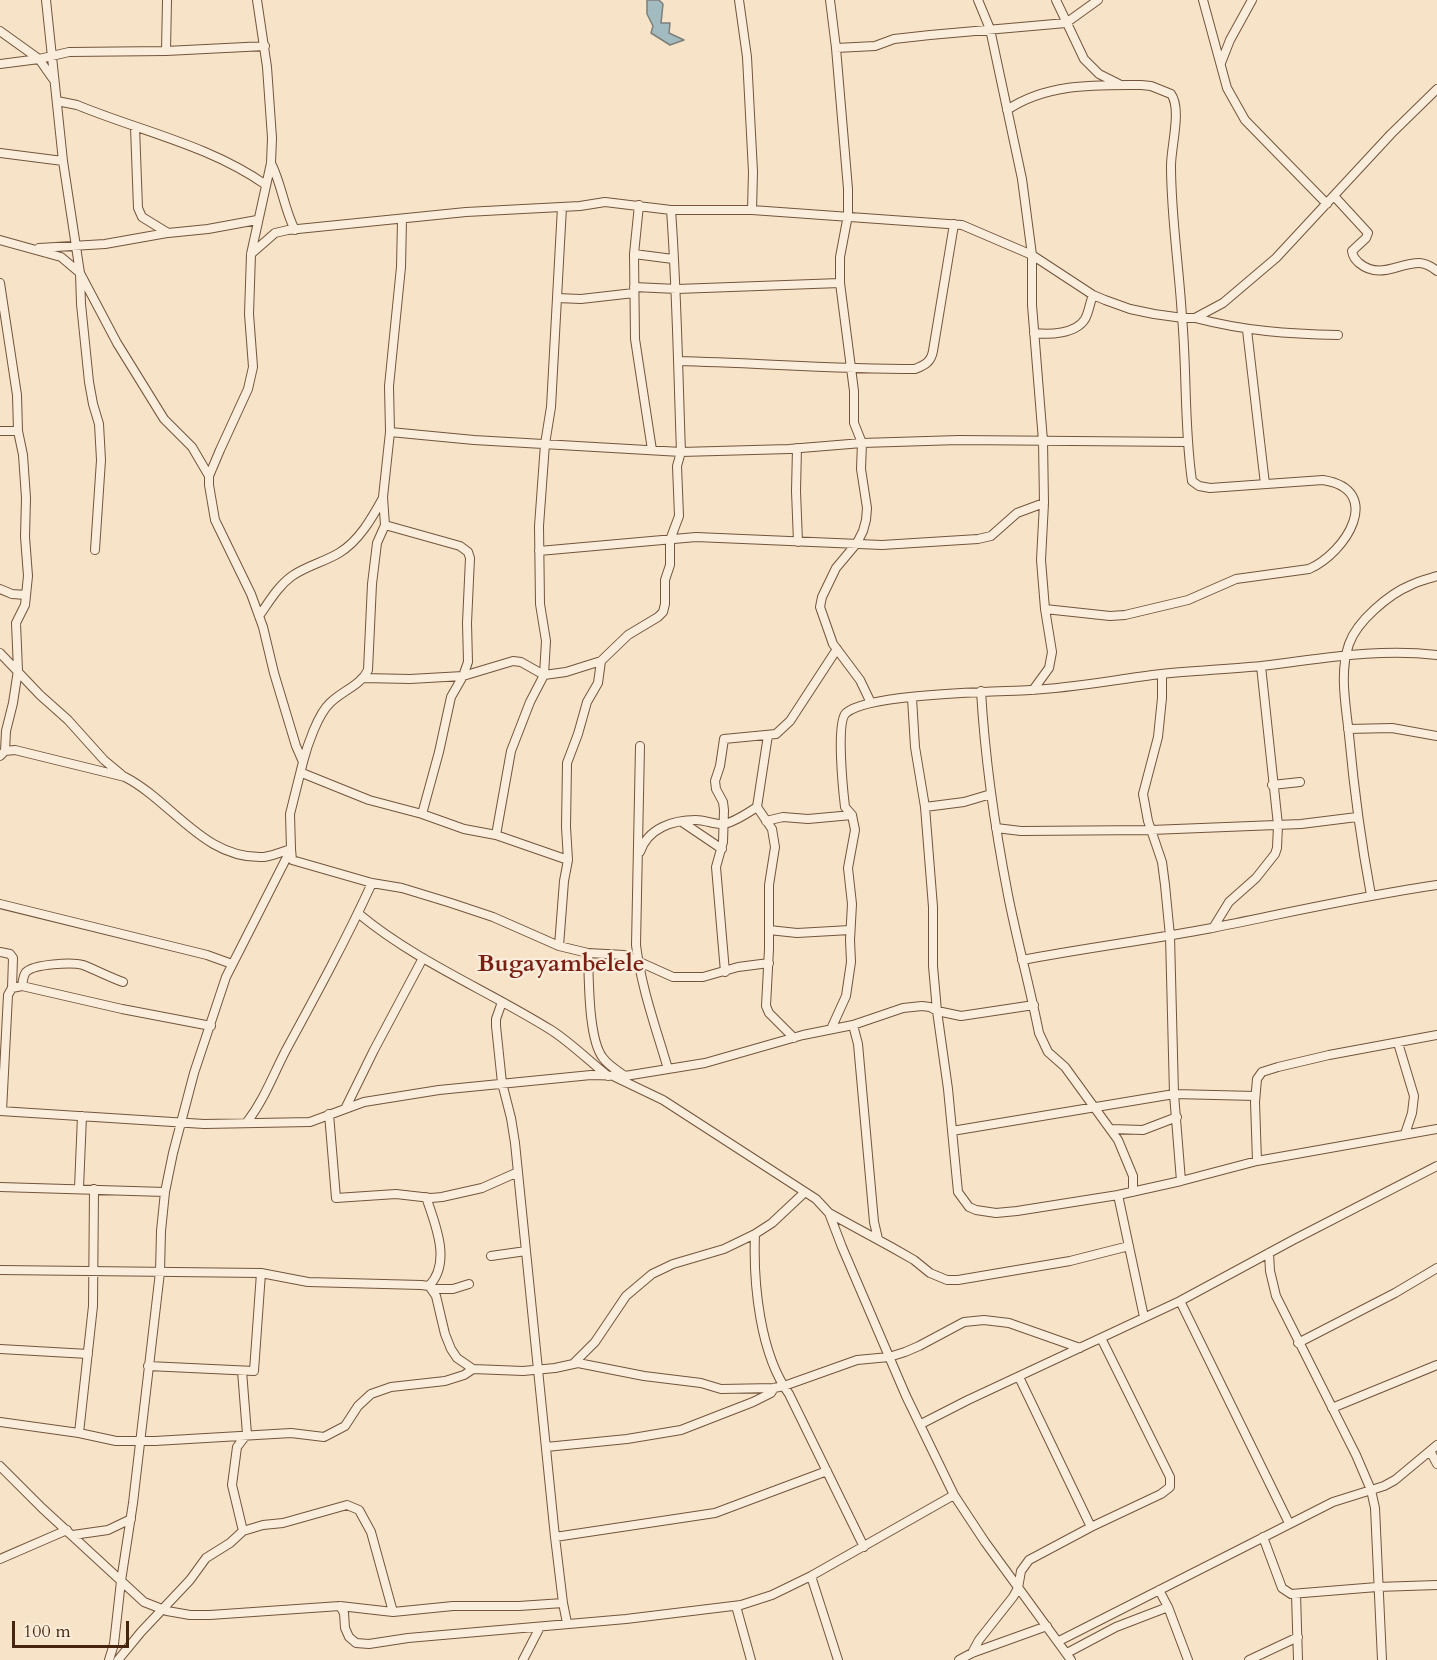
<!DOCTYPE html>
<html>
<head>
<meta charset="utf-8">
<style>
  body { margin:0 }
  #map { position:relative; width:1437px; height:1660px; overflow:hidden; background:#f7e3c8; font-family:Cardo,serif }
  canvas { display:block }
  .scale { position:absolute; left:12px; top:1621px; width:117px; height:27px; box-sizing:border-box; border:3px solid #45260d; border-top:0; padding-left:8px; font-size:18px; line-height:21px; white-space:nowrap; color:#45260d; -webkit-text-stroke:4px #faeddb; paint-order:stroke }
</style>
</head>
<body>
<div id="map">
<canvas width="1437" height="1660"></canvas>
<div class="scale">100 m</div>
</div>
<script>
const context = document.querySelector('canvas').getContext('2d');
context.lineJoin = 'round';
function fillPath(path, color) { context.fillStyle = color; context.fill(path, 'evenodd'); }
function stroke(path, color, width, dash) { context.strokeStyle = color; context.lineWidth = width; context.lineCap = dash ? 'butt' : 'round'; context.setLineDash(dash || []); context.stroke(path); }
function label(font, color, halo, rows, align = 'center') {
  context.font = font + ' Cardo,serif'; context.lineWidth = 4.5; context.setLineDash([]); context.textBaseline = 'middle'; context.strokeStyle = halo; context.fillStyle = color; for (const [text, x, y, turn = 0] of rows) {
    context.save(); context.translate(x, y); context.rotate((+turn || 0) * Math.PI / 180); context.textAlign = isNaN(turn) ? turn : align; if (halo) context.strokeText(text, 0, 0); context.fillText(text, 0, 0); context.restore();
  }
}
const water = new Path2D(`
  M647 0H659L663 4 661 23H670L669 33 684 40 670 45 651 33 653 26 647 14Z`);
const street = new Path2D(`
  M46 0 63 161 80 273 81 304 89 382 93 404 99 424 101 460 95 550
  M739 0 747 57 753 172 752 210
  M830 0 836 48 848 189V215L840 257V283L854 391V423L862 443 861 469 867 508 866 520 863 531 857 543 836 568 822 597 820 607 833 644 860 680 871 703
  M978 0 990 29 1022 179 1032 255V305L1043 441 1044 503 1041 560 1045 609 1052 652 1049 668 1033 690
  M1056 0 1084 59 1099 74 1119 84
  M1203 0 1227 88 1245 120 1327 204
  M0 31 39 59 53 79
  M836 48 875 46 894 39 930 35 1066 23 1098 0
  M166 51 265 46
  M1221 63 1230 40 1252 0
  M0 64 39 59 69 52 166 51 167 0
  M57 101 77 105C140 131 209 145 266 185
  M1007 110C1047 83 1095 85 1141 85L1151 86 1171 94C1182 109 1171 146 1171 166 1171 216 1179 266 1182 317 1187 371 1184 427 1192 481L1199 486 1210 488 1323 480C1385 490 1346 553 1309 569L1236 579 1188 600 1125 615 1110 616 1045 609
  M135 127 138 208 142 217 168 233 208 229 257 220
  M0 153 63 161
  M271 163C282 185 284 209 295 230
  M1334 196 1368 233 1366 238 1352 251C1353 257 1355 259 1359 263 1380 280 1398 263 1419 263 1426 263 1432 267 1437 271
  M639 205 634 254 635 339 652 450
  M0 240 61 257 80 273 117 343 164 419 192 447 209 476
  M39 248 105 244 167 233
  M251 254 275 233 288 230 466 212 580 206 605 202 671 210H752L962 225 1032 255 1093 295 1105 300 1130 309 1154 314 1183 318H1195L1223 303 1276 258 1391 134 1437 89
  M634 254 673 259
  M0 283 17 395 18 431 23 455 26 498 25 537 28 576 25 605 16 623 18 670 13 703 6 731 5 751
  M634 287 677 289 840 283
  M557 298 581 299 634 293
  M1195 318C1245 331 1288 334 1338 335
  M1247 330 1265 484
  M1034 333C1049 335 1076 334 1085 319 1089 312 1090 302 1093 295
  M678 361C757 363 836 369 915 369 925 365 931 362 933 351L954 224
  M0 431H18
  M390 432 474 440 681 452 789 449 862 443 959 440 1187 442
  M797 448 796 491 798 542
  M385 525 460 546 468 552 470 558 467 623 468 662 463 676 451 697 439 752 422 814
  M539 551 696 537 882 545 978 539 991 536 1017 513 1044 503
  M0 589 12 594 26 595
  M259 616C269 602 278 586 292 576 306 566 324 562 339 553 359 541 372 518 383 498
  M0 653 40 695 68 720 104 760 122 775
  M1162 674V698L1158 737 1143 794 1148 821 1162 862 1165 885 1170 936 1174 1094 1181 1181
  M363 678 410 679 463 676 513 661 521 662 544 675 566 672 601 661 628 635 658 617 663 612 665 604V580L670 565V540L679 516 677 466 681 452C678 371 677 291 671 210
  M981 691C985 760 995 828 1008 895 1017 941 1030 987 1039 1033L1048 1052 1065 1067 1118 1140 1133 1176V1192
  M912 698 915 747 925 807 933 907V966L937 1011 961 1016 1034 1005
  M1348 729 1392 728 1437 736
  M640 746 636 945C641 987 656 1028 668 1069
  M0 756 5 751 15 750 125 777C173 802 204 860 264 857 272 856 282 852 291 849L292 860 372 883 402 888 451 903 493 917 559 946 588 953 624 955 673 977H703L738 967 769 963
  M303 762C307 746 318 714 330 703 342 691 361 685 368 670L372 584 377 543 385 525 383 497 390 432 389 386 401 267 402 220
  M302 773 369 800 422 814 464 829 496 835 568 860
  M1272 785 1300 782
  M757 807 772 829 775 847 769 885V949L766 1006 769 1013 794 1038
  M925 807 964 802 991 794
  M766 821 783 817 808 819 852 815
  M682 822 722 849
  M996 828 1021 831 1151 830 1301 824 1357 817
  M496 835 511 751 530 702 544 675 546 641 540 604 539 526 545 444 551 407 562 207
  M640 852C648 828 673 820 696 820 705 820 716 825 724 824 734 822 748 813 757 807L768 735
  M1371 895C1361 842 1354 789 1349 735 1346 706 1339 673 1349 644 1357 621 1389 594 1411 585 1419 581 1428 579 1437 576
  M0 904 207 955 232 964
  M359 914C417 962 487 990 551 1030 570 1042 589 1061 608 1076
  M1213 928 1229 902 1256 878 1275 854 1277 848 1278 825 1261 666
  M769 930 797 933 850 930
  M559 946 564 881 568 860 566 827 567 763 578 734 587 702 598 683 601 661
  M0 952 10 954 13 958 12 988
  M588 953C589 978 588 1039 603 1058 609 1066 618 1071 625 1076
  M1022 960C1085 948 1149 940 1212 928 1287 913 1361 896 1437 885
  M725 972 716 867 723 842 724 810 723 802 716 789 715 781 720 766 724 739 776 734 790 721 837 649
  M22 986C23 981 23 976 26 972 34 964 72 962 83 965 96 970 109 977 123 982
  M502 1002 496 1019V1026L502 1083 511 1118 515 1143 555 1537 563 1603 567 1623
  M853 1025 858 1044 874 1222 878 1239
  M831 1029 846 996 851 962 850 940 852 904 848 868 855 830 852 815 845 807C843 790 836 722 846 713 868 693 996 692 1030 690 1074 688 1118 679 1161 674 1194 671 1227 669 1261 666 1321 659 1376 648 1437 655
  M1398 1043 1414 1096 1412 1113 1405 1134
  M615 1077 663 1100 816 1199 829 1213 842 1247 906 1396 954 1495 985 1542 1071 1660
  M346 1107 374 1050 423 958
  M0 1111 204 1124 310 1122 364 1102 439 1090 591 1075 625 1076 705 1063 803 1035 853 1025 903 1008 922 1006 930 1007 937 1011 948 1089 958 1192 969 1207 976 1210 996 1213 1017 1211 1118 1195 1181 1181 1257 1161 1437 1129
  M2 1111 8 995 12 988 22 986 122 1009 211 1026
  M329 1114 336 1198 396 1194 431 1198 442 1197 482 1188 518 1172
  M247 1122C264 1100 273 1075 286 1050 316 995 346 940 372 883
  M1111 1129 1143 1130 1177 1117
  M952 1131 1174 1094 1255 1096
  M1257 1161 1255 1102 1257 1079 1262 1072 1278 1067 1329 1055 1437 1035
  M0 1187 165 1192
  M79 1188 82 1116
  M805 1192 772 1223 755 1234C753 1284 760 1354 789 1394L864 1547
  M1118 1195 1144 1317
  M426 1197C435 1224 452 1262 429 1286
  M829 1213 893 1248 914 1260 930 1273 947 1280H958L1070 1261 1129 1246
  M1269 1253 1270 1271 1276 1296 1356 1455 1371 1490 1375 1508 1382 1660
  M491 1256 526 1251
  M0 1270 261 1273 308 1282 421 1285 429 1286 436 1296 445 1334 451 1349 457 1358 473 1369 523 1371 555 1368 578 1363 644 1376 701 1383 721 1389 774 1388 784 1386 857 1360 889 1357 905 1352 919 1346 964 1322 984 1320 1009 1323 1080 1348
  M432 1289H453L469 1284
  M1180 1301 1289 1523
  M1298 1343 1395 1293 1437 1268
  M0 1349 88 1354
  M574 1363 595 1342 626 1296 652 1274 673 1264 724 1249 755 1234
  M148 1366 254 1371 261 1273
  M242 1371 247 1434 237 1447 232 1485 243 1531
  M1019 1377 1091 1527
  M1332 1408 1437 1365
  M0 1422 79 1433 116 1441H155L291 1433 324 1437 345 1426 358 1406 371 1394 391 1387 445 1381 464 1375 473 1369
  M921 1424 968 1400 1180 1301 1293 1240 1437 1166
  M79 1433 93 1306 94 1189
  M546 1447 627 1439 681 1430 753 1402 771 1393 774 1388
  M1430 1451 1437 1464
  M0 1466 42 1508 144 1602 167 1611 190 1615H210L340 1606 393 1612 453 1606H519L563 1603
  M73 1535 108 1530 131 1519
  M555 1537 715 1513 827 1471
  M1263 1537 1282 1588 1291 1594 1377 1587 1437 1585
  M0 1559 67 1530
  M811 1576 838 1660
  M1159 1590 1168 1607 1188 1660
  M1296 1594 1298 1660
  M340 1606 344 1613 345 1628 349 1637 356 1643 369 1644 408 1638 626 1619 741 1605 772 1595 811 1576 954 1495
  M736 1606 751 1660
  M1059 1641 1333 1502 1384 1486 1395 1480 1437 1445
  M972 1653 979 1640 1013 1597 1018 1588 1021 1571 1029 1560 1091 1527 1161 1494 1170 1487V1477L1101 1338
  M1067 1653 1116 1627 1168 1607
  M109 1660 114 1644 121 1581 133 1503 160 1272 161 1231 165 1192 173 1153 194 1073 226 977 291 849 290 814 303 762 296 746 274 673 263 627 251 594 215 520 209 485V476L220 450 248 389 253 367 249 314 251 254 271 163 272 138 267 67 257 0
  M118 1660 141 1632 190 1580 206 1558 230 1543 243 1531 263 1525 283 1523 347 1505 359 1510 371 1532 393 1612
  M523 1660 540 1627
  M959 1660 972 1653 1047 1626
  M1249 1660 1298 1637`);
const quarterNames = [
  ["Bugayambelele",561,965]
];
fillPath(water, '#a2bbc0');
stroke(water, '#7d7f78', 1.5);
stroke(street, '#72553c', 10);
stroke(street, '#faeddb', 8);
label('bold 24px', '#7a1f14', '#faeddb', quarterNames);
</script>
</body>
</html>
